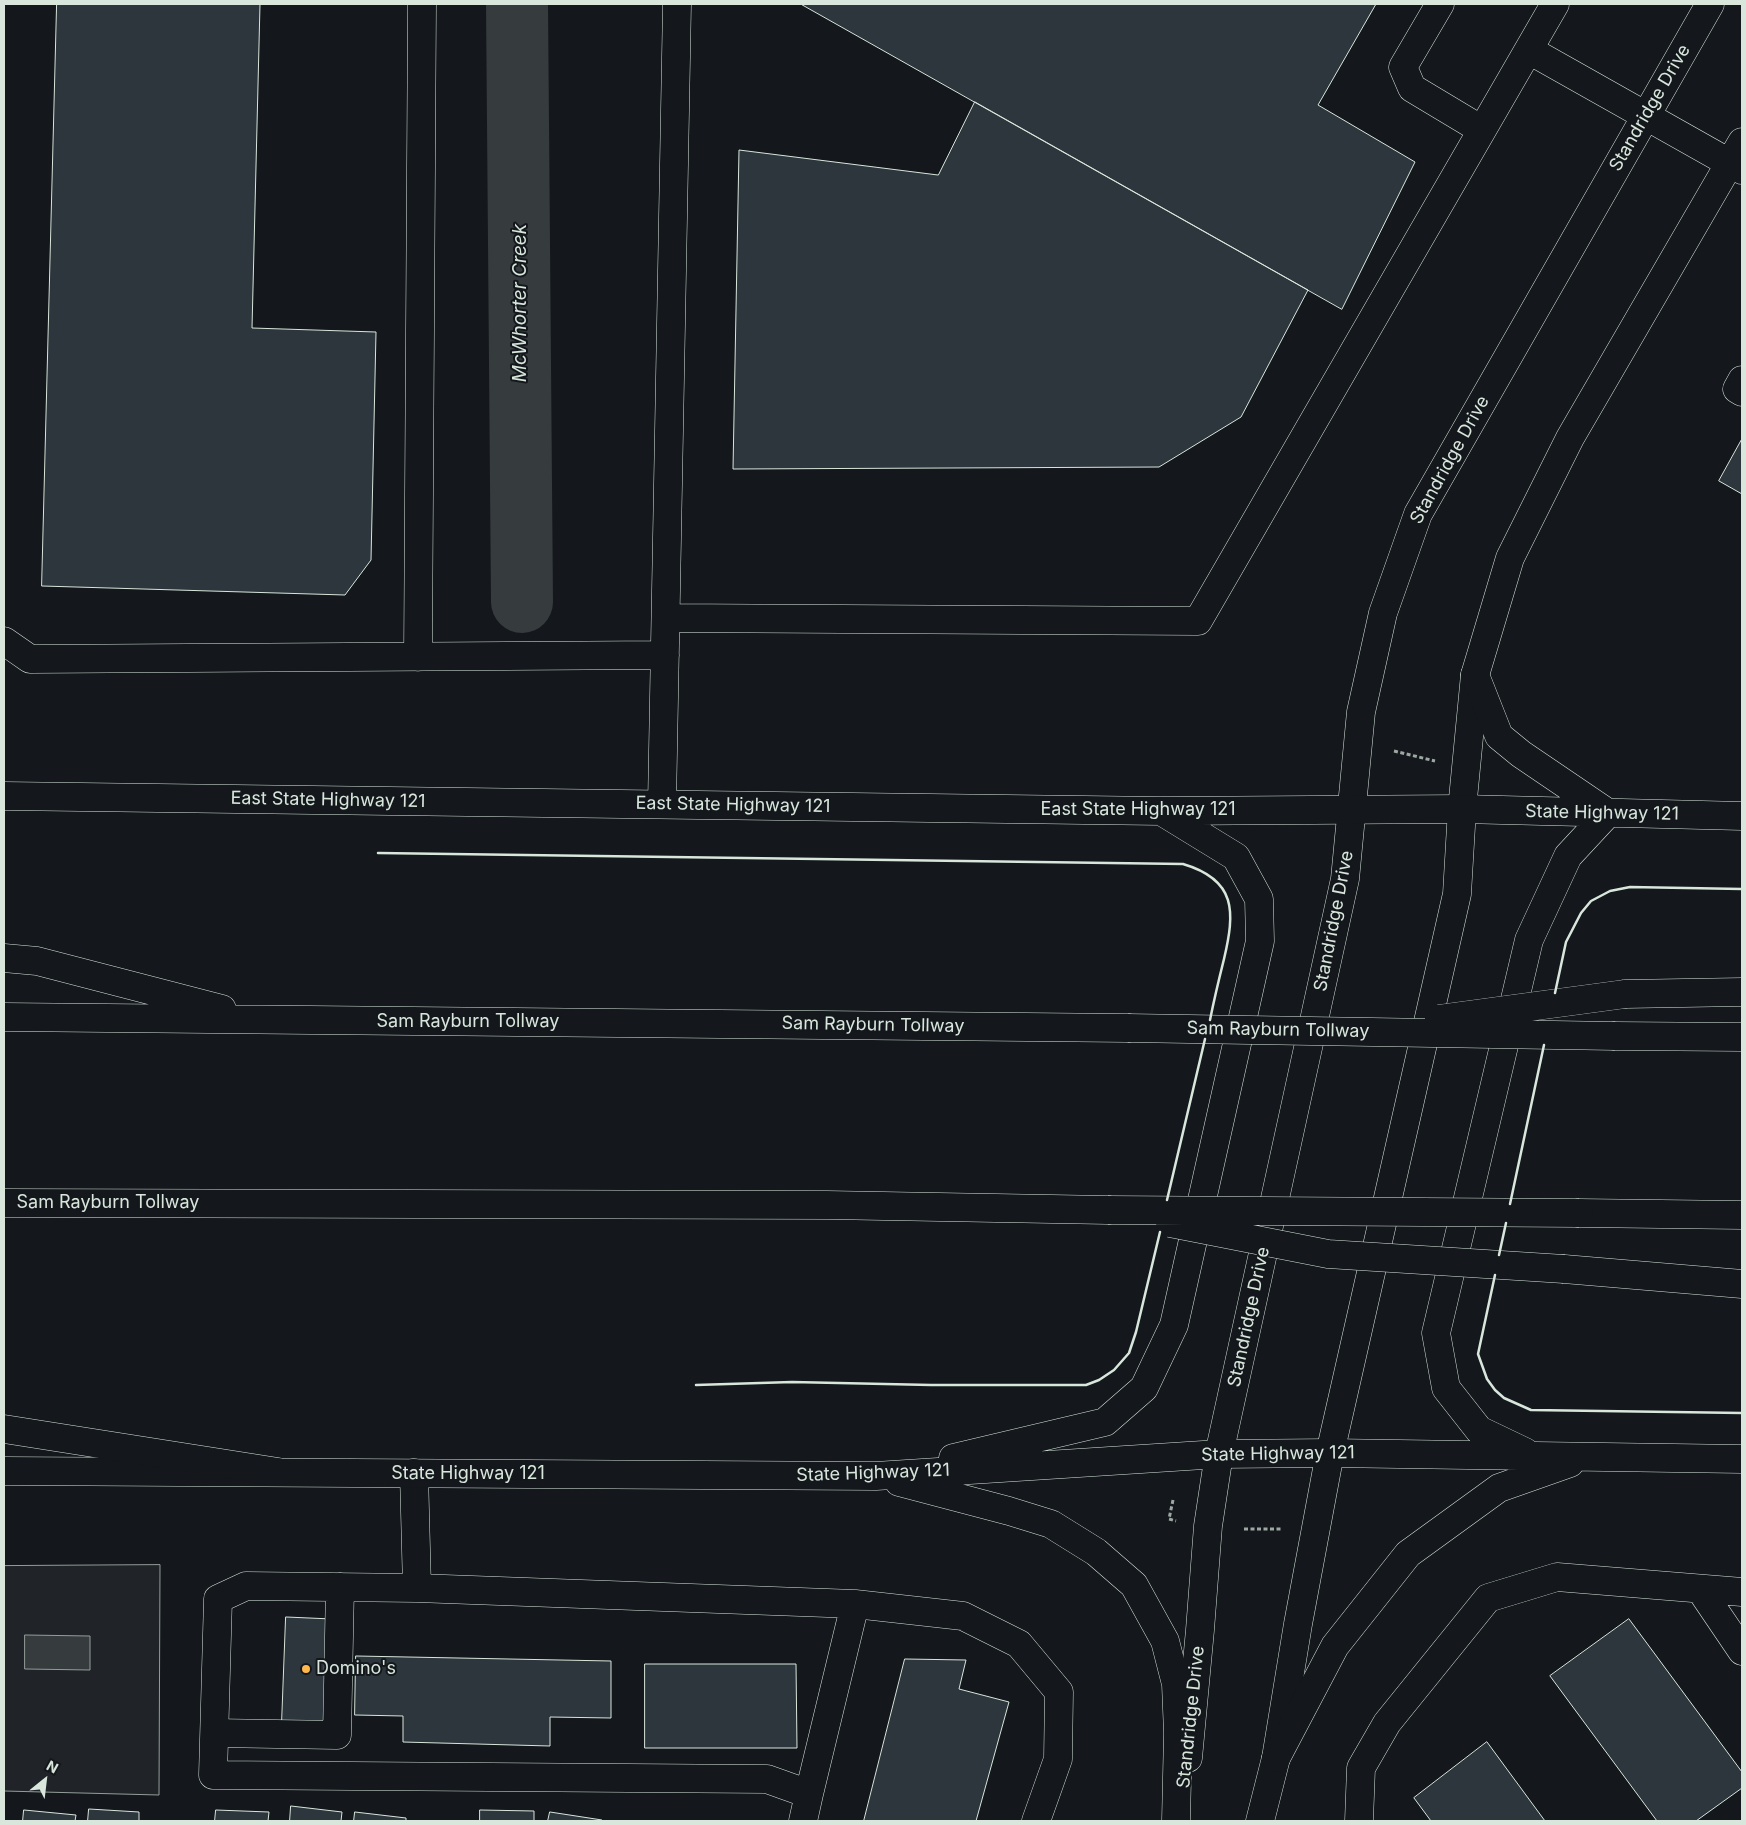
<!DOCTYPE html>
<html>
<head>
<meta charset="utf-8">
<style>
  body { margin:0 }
  #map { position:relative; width:1746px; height:1825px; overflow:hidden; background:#14181c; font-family:Inter,sans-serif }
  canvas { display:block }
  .frame { position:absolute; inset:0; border:5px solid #d8e6dc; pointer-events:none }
  .north { position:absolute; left:20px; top:1755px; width:50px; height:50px; -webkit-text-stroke:4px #14181c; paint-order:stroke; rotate:29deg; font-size:14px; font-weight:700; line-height:20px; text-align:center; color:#d8e6dc }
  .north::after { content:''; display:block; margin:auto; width:18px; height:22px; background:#d8e6dc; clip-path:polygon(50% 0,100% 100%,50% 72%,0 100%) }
</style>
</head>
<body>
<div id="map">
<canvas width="1746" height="1825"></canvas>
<div class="frame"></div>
<div class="north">N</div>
</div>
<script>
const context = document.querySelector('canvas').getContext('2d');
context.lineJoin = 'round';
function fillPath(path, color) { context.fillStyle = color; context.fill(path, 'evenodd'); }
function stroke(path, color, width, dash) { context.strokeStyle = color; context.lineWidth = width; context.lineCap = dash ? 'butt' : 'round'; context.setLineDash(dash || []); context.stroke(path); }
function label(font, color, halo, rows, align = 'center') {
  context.font = font + ' Inter,sans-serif'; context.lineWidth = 4; context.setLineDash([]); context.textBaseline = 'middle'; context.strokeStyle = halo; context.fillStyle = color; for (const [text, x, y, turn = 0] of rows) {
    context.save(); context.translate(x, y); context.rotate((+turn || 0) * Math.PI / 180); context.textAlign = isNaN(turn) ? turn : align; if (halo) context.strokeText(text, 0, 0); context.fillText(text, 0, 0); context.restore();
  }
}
const green = new Path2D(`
  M160 1565 159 1795 4 1791V1566Z`);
const water = new Path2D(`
  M25 1635 90 1636V1670L25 1669Z`);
const river = new Path2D(`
  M517 4 522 602`);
const building = new Path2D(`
  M57 4H260L252 328 376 332 371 560 345 595 42 586Z
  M801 4H1376L1318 105 1415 162 1342 309Z
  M975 102 1308 290 1241 417 1159 467 733 469 739 150 938 175Z
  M1742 439V494L1719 481Z
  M286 1617 332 1619 329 1723 282 1722Z
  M1629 1619 1742 1772V1788L1696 1821H1657L1550 1676Z
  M356 1656 611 1661V1718L550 1717V1746L403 1742V1716L355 1715Z
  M905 1659 966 1660 959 1689 1009 1702 976 1821H864Z
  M645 1664H796L797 1748H645Z
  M1487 1742 1545 1821H1431L1414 1798Z
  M291 1806 342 1812 341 1821H290Z
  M89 1809 139 1812V1821H88Z
  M24 1810 76 1815 75 1821H23Z
  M216 1810 269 1812 268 1821H215Z
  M480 1810 534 1811V1821H480Z
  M355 1812 406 1818V1821H354Z
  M550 1812 602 1820V1821H548Z`);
const path = new Path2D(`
  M1394 751 1435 761
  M1173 1500 1169 1519 1176 1521
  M1244 1529H1283`);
const minor = new Path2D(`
  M1440 4 1403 67 1412 88 1482 130
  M1529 50 1742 170
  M1742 380 1737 389 1742 392
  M666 618 1198 621 1555 4
  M4 641 30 659 665 655
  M418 657 422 4
  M662 804 677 4
  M414 1473 417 1588 246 1586 218 1599 213 1775 767 1779 809 1794 803 1821
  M417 1588 855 1604 809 1794
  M1700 1589 1742 1651
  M855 1604 963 1616 1019 1644 1059 1692 1058 1759 1036 1821
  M215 1733 337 1735 340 1587
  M1188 1758 1200 1630 1208 1526 1219 1454 1345 879 1361 712 1383 613 1418 514 1710 4
  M1260 1821 1276 1758 1298 1624 1330 1453 1457 894 1462 809 1475 675 1510 558 1570 438 1742 142
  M1359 1821 1361 1768 1387 1723 1488 1598 1557 1577 1742 1592`);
const major = new Path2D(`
  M1475 675 1499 736 1521 754 1608 813
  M4 796 1161 811 1462 809 1742 816
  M1525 1452 1479 1430 1446 1388 1436 1333 1529 940 1568 856 1608 813
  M953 1458 1105 1422 1144 1388 1174 1325 1260 941 1259 899 1236 857 1161 811
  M4 1471 876 1476 1219 1454 1330 1453 1742 1459
  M899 1482 1009 1511 1051 1524 1096 1552 1134 1585 1165 1641 1176 1684 1178 1733 1176 1821
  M1276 1758 1335 1646 1408 1554 1499 1488 1570 1463`);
const highway = new Path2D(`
  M4 958 37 961 222 1009
  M1625 994 1742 992
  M4 1017 1128 1028
  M1615 1036 1742 1037
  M4 1203 827 1205 1108 1210
  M1579 1213 1742 1215
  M1564 1269 1742 1284
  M4 1429 278 1472`);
const highwayBridge = new Path2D(`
  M1439 1019 1625 994
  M1128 1028 1615 1036
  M1108 1210 1579 1213
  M1170 1223 1328 1254 1564 1269`);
const wall = new Path2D(`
  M378 853 1183 864C1237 880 1235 912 1224 959 1219 979 1214 1000 1210 1020
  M1555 993 1566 942 1581 913 1591 901 1610 891 1630 887 1742 889
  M1167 1200 1205 1039
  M1510 1204 1544 1045
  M1499 1255 1506 1223
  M1495 1275 1478 1354 1487 1379 1495 1390 1504 1398 1531 1410 1742 1413
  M696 1385 792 1382 931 1385H1086L1099 1380 1114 1370 1129 1353 1136 1332 1160 1232`);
const markers = [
  [306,1669,5,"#ffb74d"]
];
const streetNames = [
  ["Standridge Drive",1650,108,-60],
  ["Standridge Drive",1450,460,-61],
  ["East State Highway 121",328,800,1],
  ["East State Highway 121",733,805,1],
  ["East State Highway 121",1138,810],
  ["State Highway 121",1602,813,1],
  ["Standridge Drive",1334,921,-79],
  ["Sam Rayburn Tollway",468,1022],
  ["Sam Rayburn Tollway",873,1025,1],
  ["Sam Rayburn Tollway",1278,1030,1],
  ["Sam Rayburn Tollway",108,1203],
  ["Standridge Drive",1249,1317,-78],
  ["State Highway 121",1278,1454,-1],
  ["State Highway 121",873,1473,-2],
  ["State Highway 121",468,1474],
  ["Standridge Drive",1191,1717,-84]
];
const poiNames = [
  ["Domino's",316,1669]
];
const waterNames = [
  ["McWhorter Creek",520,303,-90]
];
fillPath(green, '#202428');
stroke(green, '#939e99', 1);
fillPath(water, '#363b3e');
stroke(water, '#939e99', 1);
stroke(river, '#363b3e', 62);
fillPath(building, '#2c363c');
stroke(building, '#d8e6dc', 1);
stroke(minor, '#d8e6dc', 29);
stroke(major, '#d8e6dc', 29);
stroke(highway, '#d8e6dc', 29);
stroke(path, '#9da8a2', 3, [4, 2.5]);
stroke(minor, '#14181c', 28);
stroke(major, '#14181c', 28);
stroke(highway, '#14181c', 28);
stroke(highwayBridge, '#d8e6dc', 29, []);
stroke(highwayBridge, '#14181c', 28);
stroke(wall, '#d8e6dc', 2.5);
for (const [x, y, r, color] of markers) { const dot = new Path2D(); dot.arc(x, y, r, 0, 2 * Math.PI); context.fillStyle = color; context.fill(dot); stroke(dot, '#14181c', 2); }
label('18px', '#d8e6dc', '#14181c', streetNames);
label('18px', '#d8e6dc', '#14181c', poiNames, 'left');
label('italic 19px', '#d8e6dc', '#14181c', waterNames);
</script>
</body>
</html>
